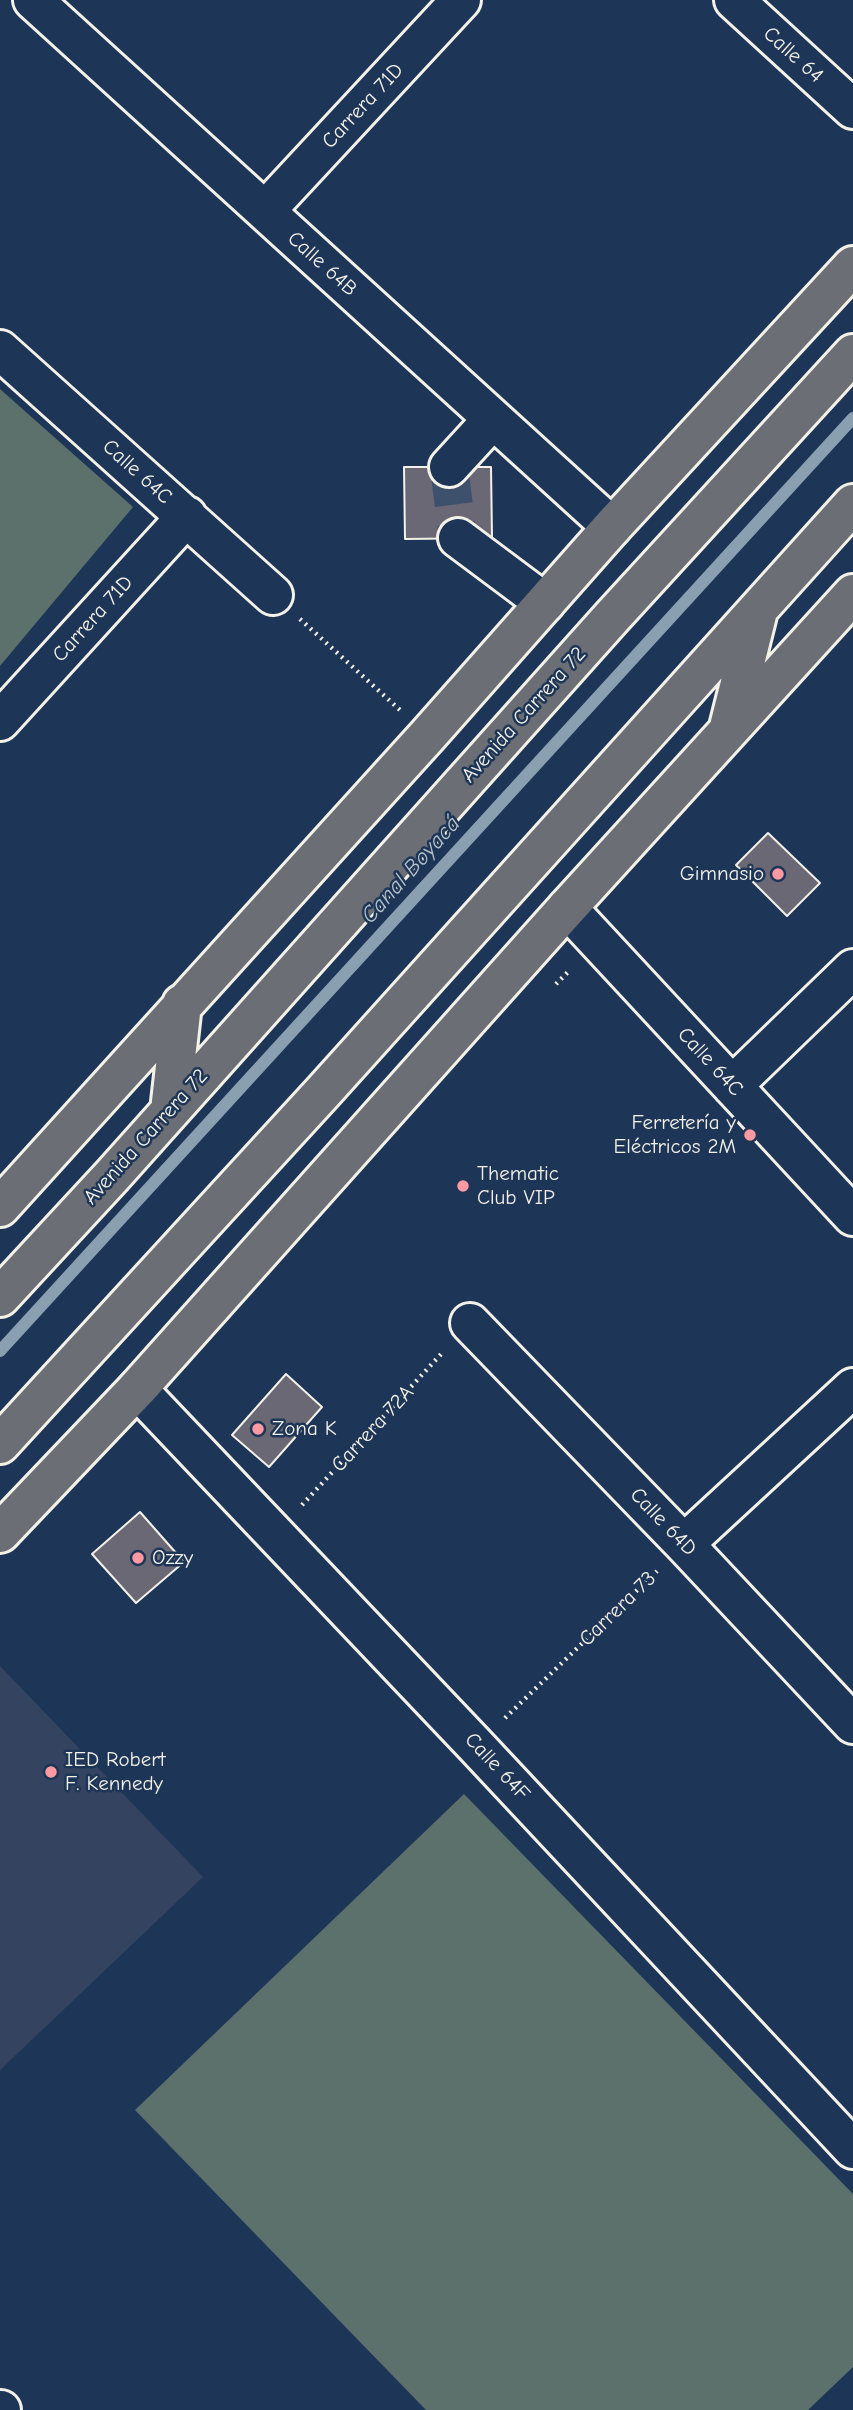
<!DOCTYPE html>
<html>
<head>
<meta charset="utf-8">
<style>
  body { margin:0 }
  canvas { display:block; background:#1d3557 }
</style>
</head>
<body>
<canvas width="853" height="2410"></canvas>
<script>
const context = document.querySelector('canvas').getContext('2d');
context.lineJoin = 'round';
function fillPath(path, color) { context.fillStyle = color; context.fill(path, 'evenodd'); }
function stroke(path, color, width, dash) { context.strokeStyle = color; context.lineWidth = width; context.lineCap = dash ? 'butt' : 'round'; context.setLineDash(dash || []); context.stroke(path); }
function label(font, color, halo, rows, align = 'center') {
  context.font = font + ' "Comic Neue",sans-serif'; context.lineWidth = 5; context.setLineDash([]); context.textBaseline = 'middle'; context.strokeStyle = halo; context.fillStyle = color; for (const [text, x, y, turn = 0] of rows) {
    context.save(); context.translate(x, y); context.rotate((+turn || 0) * Math.PI / 180); context.textAlign = isNaN(turn) ? turn : align; if (halo) context.strokeText(text, 0, 0); context.fillText(text, 0, 0); context.restore();
  }
}
const built = new Path2D(`
  M0 1666 203 1877 0 2070Z`);
const green = new Path2D(`
  M0 389 133 507 0 666Z
  M464 1794 853 2194V2367L808 2410H426L135 2110Z`);
const stream = new Path2D(`
  M0 1351 853 418`);
const building = new Path2D(`
  M404 467H491L492 538 405 539Z
  M768 833 820 883 787 916 736 865Z
  M286 1374 322 1407 269 1467 232 1435Z
  M140 1512 184 1562 136 1603 92 1554Z`);
const minorTunnel = new Path2D(`
  M449 467 458 538`);
const path = new Path2D(`
  M300 619 400 710
  M556 984 570 970
  M302 1505 443 1352
  M505 1718 657 1571`);
const minor = new Path2D(`
  M33 0 612 527
  M734 0 853 109
  M265 211 461 0
  M0 350 273 595
  M449 467 493 419
  M458 538 545 603
  M0 721 187 516
  M567 908 853 1216
  M732 1086 853 969
  M470 1323 684 1544 853 1724
  M137 1389 476 1746 853 2149
  M684 1544 853 1388
  M0 2410H1`);
const highway = new Path2D(`
  M729 727 757 615
  M170 1111 182 1004
  M0 1207 428 735 612 527 853 266
  M0 1297 112 1176 612 617 853 354
  M0 1444 323 1092 853 504
  M0 1533 137 1389 567 908 853 594`);
const markers = [
  [778,874,7,"#ff9aa2"],
  [750,1135,7,"#ff9aa2"],
  [463,1186,7,"#ff9aa2"],
  [258,1429,7,"#ff9aa2"],
  [138,1558,7,"#ff9aa2"],
  [51,1772,7,"#ff9aa2"]
];
const streetNames = [
  ["Calle 64",793,55,42],
  ["Carrera 71D",363,106,-47],
  ["Calle 64B",322,264,42],
  ["Calle 64C",137,472,42],
  ["Carrera 71D",93,619,-48],
  ["Avenida Carrera 72",524,715,-48],
  ["Calle 64C",710,1062,47],
  ["Avenida Carrera 72",146,1137,-48],
  ["Carrera 72A",373,1429,-47],
  ["Calle 64D",663,1522,46],
  ["Carrera 73",618,1609,-44],
  ["Calle 64F",497,1767,47]
];
const poiNames = [
  ["Gimnasio",764,874,"right"],
  ["Ferretería y",736,1123,"right"],
  ["Eléctricos 2M",736,1147,"right"],
  ["Thematic",477,1174],
  ["Club VIP",477,1198],
  ["Zona K",272,1429],
  ["Ozzy",152,1558],
  ["IED Robert",65,1760],
  ["F. Kennedy",65,1784]
];
const waterNames = [
  ["Canal Boyacá",411,870,-48]
];
fillPath(built, '#344460');
fillPath(green, '#5c706c');
stroke(stream, '#8a9fb0', 12);
fillPath(building, '#6a6874');
stroke(building, '#f4f1e8', 2);
stroke(minorTunnel, '#3d516d', 38, [38, 19]);
stroke(minor, '#f4f1e8', 44);
stroke(highway, '#f4f1e8', 44);
stroke(path, '#f4f1e8', 4.5, [2, 5]);
stroke(minor, '#1d3557', 38);
stroke(highway, '#6b6f75', 38);
for (const [x, y, r, color] of markers) { const dot = new Path2D(); dot.arc(x, y, r, 0, 2 * Math.PI); context.fillStyle = color; context.fill(dot); stroke(dot, '#1d3557', 2.5); }
label('21px', '#f4f1e8', '#1d3557', streetNames);
label('21px', '#f4f1e8', '#1d3557', poiNames, 'left');
label('italic 23px', '#b6c1c7', '#1d3557', waterNames);
</script>
</body>
</html>
